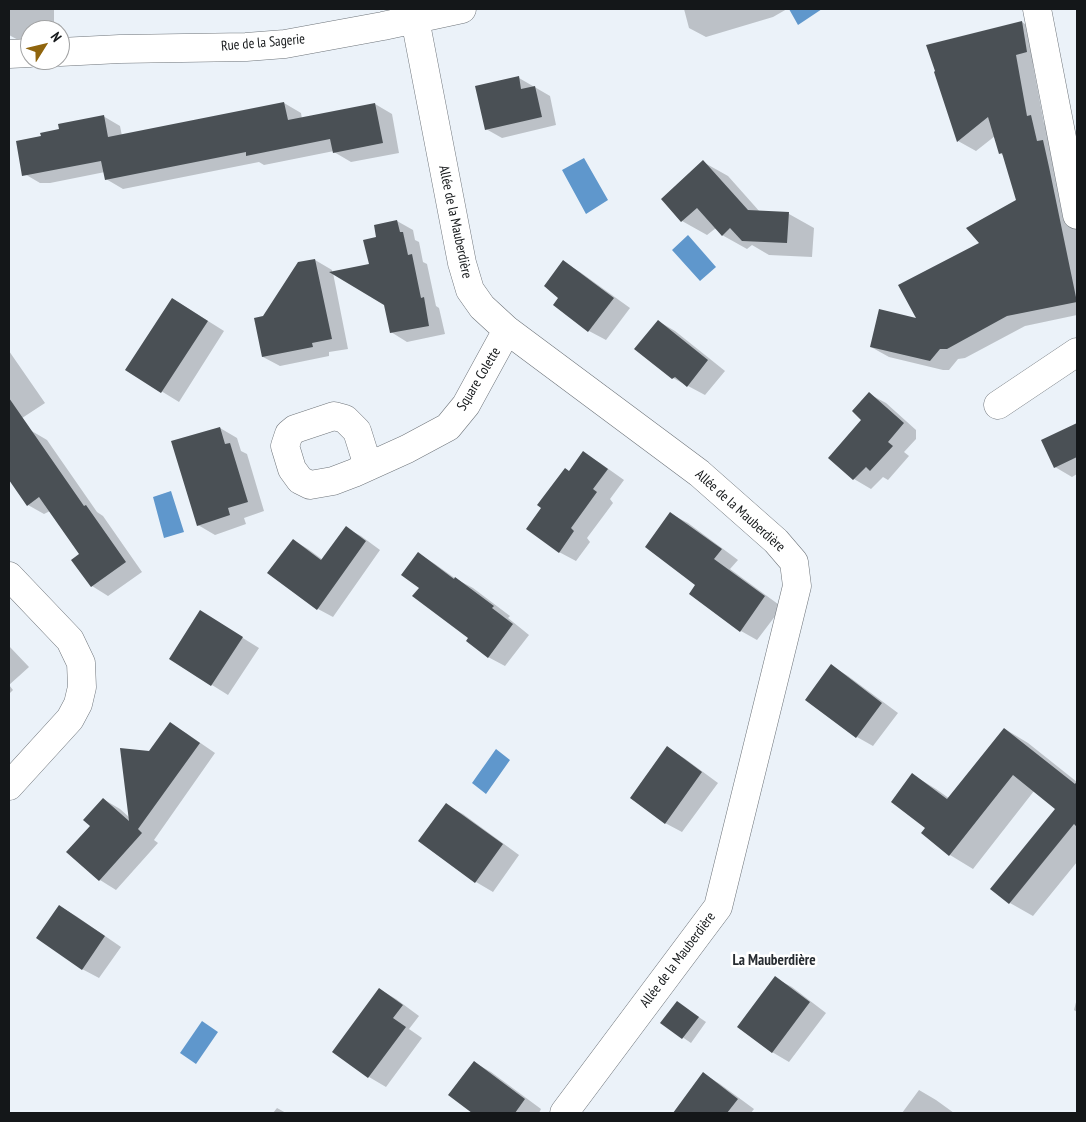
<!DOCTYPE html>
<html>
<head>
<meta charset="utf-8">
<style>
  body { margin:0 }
  #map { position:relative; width:1086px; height:1122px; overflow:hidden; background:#ebf2f9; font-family:"PT Sans Narrow",sans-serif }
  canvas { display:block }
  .frame { position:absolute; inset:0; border:10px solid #141719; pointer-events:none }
  .north { position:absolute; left:20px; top:20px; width:50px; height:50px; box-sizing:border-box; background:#fff; border:1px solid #a1a2a3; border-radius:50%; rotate:54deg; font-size:14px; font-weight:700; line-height:20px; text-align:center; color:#141719 }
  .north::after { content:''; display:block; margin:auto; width:18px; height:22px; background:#90650d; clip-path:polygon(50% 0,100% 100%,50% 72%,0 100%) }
</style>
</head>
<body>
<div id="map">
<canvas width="1086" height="1122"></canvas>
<div class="frame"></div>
<div class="north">N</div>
</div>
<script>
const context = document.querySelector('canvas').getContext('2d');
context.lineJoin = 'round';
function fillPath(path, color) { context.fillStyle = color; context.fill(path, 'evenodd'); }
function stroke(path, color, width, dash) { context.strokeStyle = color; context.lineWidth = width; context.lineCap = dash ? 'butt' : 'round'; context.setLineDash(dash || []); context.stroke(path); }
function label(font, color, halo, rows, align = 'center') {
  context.font = font + ' "PT Sans Narrow",sans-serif'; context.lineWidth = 5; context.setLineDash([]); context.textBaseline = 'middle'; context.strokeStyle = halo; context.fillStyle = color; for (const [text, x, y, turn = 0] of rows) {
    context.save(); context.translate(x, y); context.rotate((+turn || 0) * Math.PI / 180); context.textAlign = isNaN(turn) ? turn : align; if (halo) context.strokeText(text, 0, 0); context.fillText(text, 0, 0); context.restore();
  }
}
const water = new Path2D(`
  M789 9H822L798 25Z
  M584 158 608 200 586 214 562 170Z
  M688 235 716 267 700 281 672 250Z
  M171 491 184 532 164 538 153 497Z
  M496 749 510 760 486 794 472 783Z
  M202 1021 218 1032 196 1064 180 1053Z`);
const shadow = new Path2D(`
  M9 9H54V30H30V42H22L9 35Z
  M684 9H787L773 17 706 37 689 28Z
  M1022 22 1039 33 1045 62 1033 65 1044 123 1049 126 1077 228V315L1025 326 965 358 958 359 949 370H943L889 357 871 347 918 320 1017 200 1004 156 1000 153 995 136 976 151 958 141 935 73Z
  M519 78 550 96 556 125 502 138 486 129Z
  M284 103 301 113 302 119 375 104 392 114 399 153 351 162 334 152V151L264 165 259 162 123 189 106 179 105 172 50 183H40L23 173 42 137 61 130 103 116 120 126 122 136Z
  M703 162 728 176 760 212 789 214 814 228 812 257 769 255 752 245 747 249 722 235 716 228 707 235 682 221Z
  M397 221 413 230 415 240 419 242 423 262 427 264 436 306 439 308 445 334 407 342 391 332 385 305 333 273 348 349 329 352V356L280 366 263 357V317L315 260 332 270V272L370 265 378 238Z
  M563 262 580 272 630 308 606 340 589 331 560 298Z
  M173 299 224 331 179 402 127 370Z
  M658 321 675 331 725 371 705 395 673 378Z
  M9 351 45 403 16 422 9 418Z
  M869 394 886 403 916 430V439L904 452 909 456 888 480 883 477 871 489 854 479 829 458 863 420Z
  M1077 425V474L1072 477 1055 467 1043 441Z
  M220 428 237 438 241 451 247 454 264 511 244 518 246 524 215 535 198 525Z
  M30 430 47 440 97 512 103 516 142 572 108 596 92 586 81 554 50 511 44 514 28 505 9 478V445Z
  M583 453 600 463 624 480 610 499 613 503 587 538 590 542 576 561 559 552 569 472Z
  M671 514 688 523 738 560 730 569 782 607 757 640 741 631 697 584Z
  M346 528 361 536 380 550 333 617 318 609 293 540 308 549 323 560Z
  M419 554 435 564 456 579 473 588 510 616 508 618 529 635 505 666 488 657 421 588Z
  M217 622 259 648 228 695 212 685Z
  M9 646 29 667 9 685 13 690 9 694Z
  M832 666 848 676 898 713 873 746 857 737Z
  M170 724 186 733 215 753 154 840 158 843 116 890 100 880 68 852 92 826 103 799 120 809 130 818 150 752Z
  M1005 729 1028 743 1077 782V862L1033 916 1010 903 1057 809 1034 791 973 869 950 855 922 833 927 828 913 775 936 789 950 799Z
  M667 748 684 758 718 783 682 832 665 823Z
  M446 805 463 814 519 855 493 892 476 882 420 841Z
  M59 906 76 916 121 947 99 978 82 969Z
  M775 978 792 987 826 1013 789 1062 772 1052Z
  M379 989 396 999 419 1016 409 1029 422 1038 386 1087 369 1077 334 1051Z
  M1077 998V1012L1074 1010Z
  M677 1002 706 1022 691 1043 662 1023Z
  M475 1063 491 1072 541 1109 539 1113H474L450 1095Z
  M704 1074 720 1084 754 1109 751 1113H675Z
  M919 1090 936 1100 954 1113H902Z
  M277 1108 286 1113H273Z`);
const building = new Path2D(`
  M1022 21 1027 52 1016 55 1027 116 1031 115 1037 141 1043 140 1049 167 1077 302 1007 316 947 349H940L930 361 870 347 879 309 916 318 898 285 979 243 966 228 1016 200 1002 153 999 154 988 117 957 142 934 72 935 71 926 45Z
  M519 76 521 89 535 86 542 117 485 130 475 86Z
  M284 102 288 120 375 103 383 143 333 153 330 139 246 156V152L105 180 101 161 22 176 16 141 41 136 40 133 59 129 58 124 104 115 108 137Z
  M703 160 748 210 789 212 787 243 742 241 730 228 722 236 697 208 681 222 661 199Z
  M397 220 400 232H403L408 255 412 254 421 298 424 297 429 326 390 333 384 305 329 272 369 264 363 240 376 237 374 225Z
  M315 259 332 339 312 343 313 347 262 357 254 318 263 316 298 262Z
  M563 260 614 298 588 332 553 305 558 298 544 286Z
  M172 298 208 321 161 393 125 370Z
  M658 320 708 360 687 387 675 377 672 379 634 349Z
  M869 392 904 423 888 442 893 446 870 471 866 467 853 480 828 458 861 420 852 411Z
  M9 398 84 506 86 505 126 562 91 587 71 560 79 554 39 497 27 506 9 480Z
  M1077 423V457L1054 468 1041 440Z
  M220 427 225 444 230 443 248 502 228 508 230 515 197 526 171 441Z
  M583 451 608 469 593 489 597 492 571 528 574 531 559 553 526 529 541 508 537 505 565 468 569 471Z
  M670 512 722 549 714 559 765 596 740 632 689 594 695 585 645 547Z
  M346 526 366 541 317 610 267 573 293 539 321 560Z
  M418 552 454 579 455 577 494 606 492 608 513 624 488 658 466 641 468 638 412 596 419 588 401 575Z
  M200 610 243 637 211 686 169 659Z
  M831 664 882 703 856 738 805 700Z
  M170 722 200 743 138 829 142 833 99 881 66 852 90 826 83 820 103 798 129 821 120 748 149 751Z
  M1004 728 1075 784 1077 781V827L1074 824 1009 904 990 889 1055 809 1013 775 949 856 921 833 925 828 891 802 912 773 947 799Z
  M667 746 702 772 665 824 630 798Z
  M446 803 503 844 475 883 418 841Z
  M59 905 105 936 82 970 36 938Z
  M775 976 810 1002 772 1053 737 1027Z
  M379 988 403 1005 393 1018 406 1027 368 1078 332 1052Z
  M677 1001 699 1017 682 1039 660 1023Z
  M474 1061 525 1099 515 1113H472L448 1095Z
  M703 1072 738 1099 727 1113H673Z`);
const minor = new Path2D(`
  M1037 9 1077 215
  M415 19 462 263 470 290 482 307 507 330 699 473 776 541 794 562 797 586 718 907 564 1113
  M60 52 120 49 246 47 285 44 383 26 462 9
  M9 54 30 53
  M998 405 1077 352
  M368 466 357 431 345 419 334 416 295 429 289 434 285 446 292 469 300 480 310 485 333 481 354 473 407 449 448 427 466 405 507 330
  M9 576 70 640 81 663 82 687 78 704 70 719 9 786`);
const streetNames = [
  ["Rue de la Sagerie",263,43,-5],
  ["Allée de la Mauberdière",455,222,78],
  ["Square Colette",479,379,-59],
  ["Allée de la Mauberdière",740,511,42],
  ["Allée de la Mauberdière",678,960,-53]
];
const neighbourhoodNames = [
  ["La Mauberdière",774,961]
];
fillPath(water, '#5f97cc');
fillPath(shadow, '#0003');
fillPath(building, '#4a5055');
stroke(minor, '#6e747a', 29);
stroke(minor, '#fff', 28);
label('14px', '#141719', '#fff', streetNames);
label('bold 15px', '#272c31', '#fff', neighbourhoodNames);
</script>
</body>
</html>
